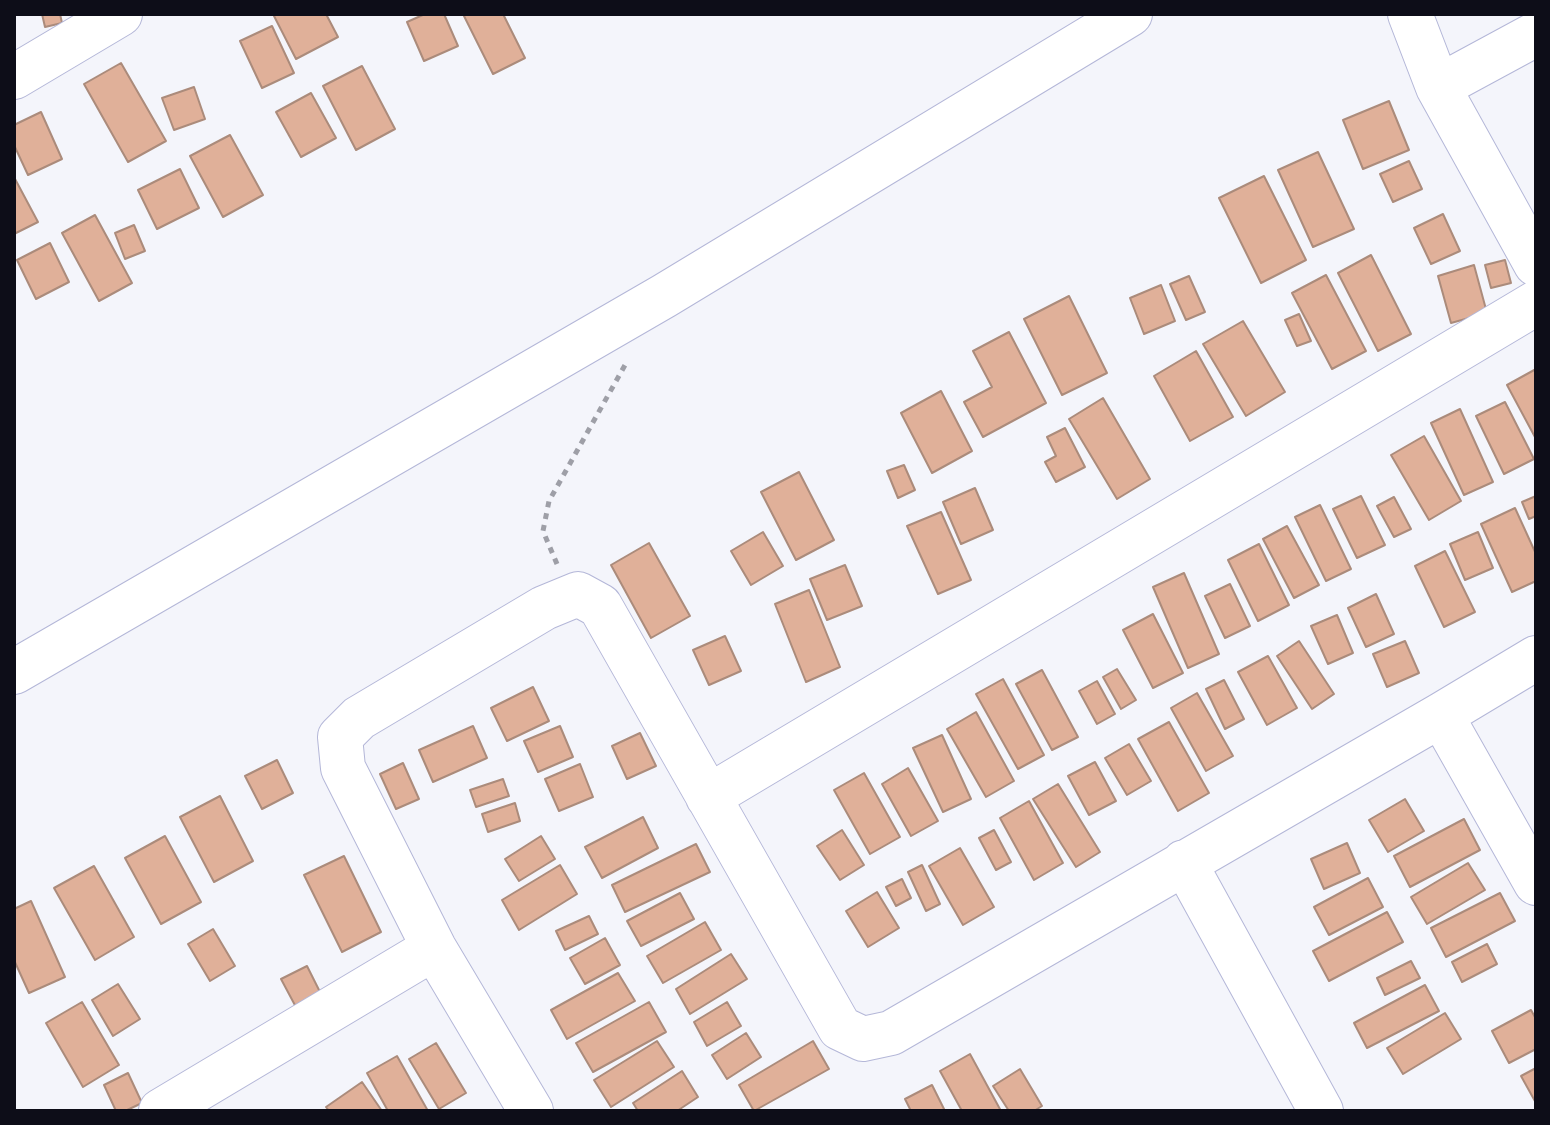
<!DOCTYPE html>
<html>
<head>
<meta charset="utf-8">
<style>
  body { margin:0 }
  #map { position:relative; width:1550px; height:1125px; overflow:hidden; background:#f4f5fb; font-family:"DM Sans",sans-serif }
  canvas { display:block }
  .frame { position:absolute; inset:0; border:16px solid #0d0d18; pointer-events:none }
</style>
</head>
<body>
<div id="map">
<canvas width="1550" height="1125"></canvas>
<div class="frame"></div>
</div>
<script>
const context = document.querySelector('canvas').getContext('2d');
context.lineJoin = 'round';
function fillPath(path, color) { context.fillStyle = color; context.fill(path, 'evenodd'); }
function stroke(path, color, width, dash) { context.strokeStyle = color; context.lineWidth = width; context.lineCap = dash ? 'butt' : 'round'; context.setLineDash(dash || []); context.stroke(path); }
const building = new Path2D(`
  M42 14H60L62 23 45 27Z
  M273 14H326L338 37 296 59Z
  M425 14H444L458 46 424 61 407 22Z
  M463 14H503L525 58 493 74Z
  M272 26 294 73 262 88 240 41Z
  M121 63 166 141 128 162 84 84Z
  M362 66 395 129 356 150 323 86Z
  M194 87 205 119 174 130 162 98Z
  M311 93 336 138 301 157 276 112Z
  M1389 101 1409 150 1363 169 1343 120Z
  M41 112 62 159 28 175 14 145V125Z
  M230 135 263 195 223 217 190 156Z
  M1318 152 1354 229 1313 247 1278 170Z
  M1409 161 1422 189 1393 202 1380 174Z
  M180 169 199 208 157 229 138 190Z
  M1264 176 1306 260 1261 283 1219 198Z
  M14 177 38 222 14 234Z
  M1443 214 1460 251 1431 264 1414 228Z
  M95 215 132 283 99 301 62 233Z
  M134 225 145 251 125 259 115 233Z
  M50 243 69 282 36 299 17 260Z
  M1371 255 1411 334 1378 351 1338 273Z
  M1505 260 1511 283 1491 288 1485 265Z
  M1474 265 1487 313 1451 323 1438 276Z
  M1326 275 1366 351 1332 369 1292 293Z
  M1189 276 1205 312 1186 320 1170 284Z
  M1161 285 1175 321 1144 334 1130 298Z
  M1069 296 1107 373 1062 395 1024 319Z
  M1299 314 1311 341 1297 346 1285 320Z
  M1243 321 1285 392 1246 416 1203 344Z
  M1009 332 1046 403 983 437 964 402 992 387 973 351Z
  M1196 351 1233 417 1190 441 1154 376Z
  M1536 369V439L1507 385Z
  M941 391 972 451 932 473 901 413Z
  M1103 398 1150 479 1117 499 1069 419Z
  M1505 402 1534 459 1504 474 1476 416Z
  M1460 409 1493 482 1464 495 1431 423Z
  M1065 428 1085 467 1056 482 1045 462 1056 456 1047 437Z
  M1424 436 1461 501 1429 520 1391 455Z
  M904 465 915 490 898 498 887 471Z
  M799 472 834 540 796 560 761 492Z
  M975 488 993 530 961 544 943 502Z
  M1361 496 1385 545 1357 558 1333 509Z
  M1536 496V516L1529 519 1522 502Z
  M1394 497 1411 529 1394 537 1377 506Z
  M1320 505 1351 569 1326 581 1295 517Z
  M1515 508 1536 554V581L1512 592 1481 524Z
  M941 512 971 580 938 594 907 526Z
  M1287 526 1319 585 1294 598 1263 539Z
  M763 532 783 566 751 585 731 551Z
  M1478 532 1493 568 1465 580 1450 544Z
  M649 543 690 616 651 638 611 565Z
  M1259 544 1289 605 1258 621 1228 560Z
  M1445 551 1475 612 1444 627 1415 566Z
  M845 565 862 606 827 620 810 579Z
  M1184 573 1219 654 1188 668 1153 587Z
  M1230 584 1250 626 1225 638 1205 596Z
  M809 590 840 667 806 682 775 604Z
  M1376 594 1394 634 1366 647 1348 608Z
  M1153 614 1183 673 1153 688 1123 630Z
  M1337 615 1353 653 1328 664 1311 626Z
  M725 636 741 671 709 685 693 650Z
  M1299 641 1334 694 1312 709 1277 656Z
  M1405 641 1419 673 1387 687 1373 654Z
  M1268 656 1297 708 1267 725 1238 672Z
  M1117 669 1136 700 1121 709 1103 677Z
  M1042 670 1078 737 1052 750 1016 684Z
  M1003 679 1044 755 1018 769 976 694Z
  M1224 680 1244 719 1225 729 1206 689Z
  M1097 681 1115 714 1097 724 1079 691Z
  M533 687 549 721 507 741 491 708Z
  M1197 693 1233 756 1206 771 1171 708Z
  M976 712 1014 781 986 797 947 729Z
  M1169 722 1209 793 1178 811 1138 739Z
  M473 726 487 758 433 782 419 750Z
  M560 726 573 757 538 772 524 741Z
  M640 733 656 766 627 779 612 746Z
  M942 735 971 799 943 812 913 748Z
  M1129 744 1151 781 1127 795 1105 758Z
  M277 760 293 793 262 809 245 776Z
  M1095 762 1116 801 1089 815 1068 776Z
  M403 763 419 799 396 809 380 774Z
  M580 764 593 797 559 811 545 779Z
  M908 768 938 821 911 836 882 784Z
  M864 773 900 837 870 854 834 790Z
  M503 779 509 796 476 807 470 790Z
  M1058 784 1100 852 1076 867 1033 799Z
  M220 796 253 861 214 882 180 817Z
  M1405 799 1424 831 1388 852 1369 820Z
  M1029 801 1063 863 1034 880 1000 818Z
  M515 803 520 821 488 832 482 814Z
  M643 817 658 848 602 878 585 847Z
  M1464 819 1480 850 1410 887 1394 856Z
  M842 830 864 865 840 880 817 846Z
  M994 830 1011 862 996 870 979 838Z
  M165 836 201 902 161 924 125 858Z
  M541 836 555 859 519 881 505 859Z
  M1347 843 1360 873 1324 889 1311 859Z
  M696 844 710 872 625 912 612 885Z
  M960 848 994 907 963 925 929 866Z
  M344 856 381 932 342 952 304 875Z
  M1468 863 1485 890 1427 924 1411 897Z
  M560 865 577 894 519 930 502 900Z
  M922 865 940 904 926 911 908 872Z
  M94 866 134 937 95 960 54 888Z
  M1368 878 1383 907 1329 935 1314 907Z
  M902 879 911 898 896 906 886 887Z
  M877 892 899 928 868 947 846 911Z
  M680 893 694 919 641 946 627 921Z
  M1500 893 1515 921 1446 957 1431 928Z
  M31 901 65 977 29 993 14 960V909Z
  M1387 912 1403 942 1329 981 1313 951Z
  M589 916 598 934 565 950 556 931Z
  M705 922 721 950 663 983 647 956Z
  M213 929 235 966 210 981 188 944Z
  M605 938 620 965 585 984 570 958Z
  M1487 944 1497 964 1462 982 1452 962Z
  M731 954 747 979 690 1014 676 989Z
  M1411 961 1420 978 1385 995 1377 978Z
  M307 966 322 996 297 1009 281 979Z
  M618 973 635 1001 567 1039 551 1010Z
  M118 984 140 1019 113 1036 92 1000Z
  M1425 985 1439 1011 1367 1048 1354 1023Z
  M82 1002 119 1065 83 1087 46 1023Z
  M649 1002 666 1032 593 1072 576 1043Z
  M727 1002 741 1026 707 1046 694 1022Z
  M1531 1010 1536 1019V1049L1509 1063 1492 1031Z
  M1445 1013 1461 1039 1403 1074 1387 1048Z
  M746 1033 761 1057 727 1079 712 1055Z
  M657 1041 674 1067 611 1107 594 1080Z
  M813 1041 829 1069 754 1111 739 1085Z
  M436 1043 466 1093 439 1109 409 1059Z
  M970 1054 1001 1111H962L940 1071Z
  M397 1056 428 1111H388L367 1073Z
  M1536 1068V1103L1521 1076Z
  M1020 1069 1042 1106 1034 1111H1009L993 1086Z
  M682 1071 698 1097 677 1111H638L633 1103Z
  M128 1073 142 1103 125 1111H116L104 1085Z
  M362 1082 382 1111H329L326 1107Z
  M932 1085 945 1111H911L905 1099Z`);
const path = new Path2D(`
  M557 564 543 531 549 501 625 365`);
const minor = new Path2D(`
  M1410 14 1438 87 1536 264
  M14 77 120 14
  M1438 87 1536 34
  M14 672 664 296 1130 14
  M1441 715 1536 883
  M708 797 1536 303
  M1184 862 1321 1111
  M161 1111 434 948
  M531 1111 434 948 343 768 340 737 359 718 544 608 578 594 600 606 840 1028 863 1039 891 1033 1441 715 1536 658`);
fillPath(building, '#e0b099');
stroke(building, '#ab8b7b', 2);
stroke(minor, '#b4b7d8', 46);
stroke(path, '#9e9fa7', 5, [6, 6]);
stroke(minor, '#fff', 44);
</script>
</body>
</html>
